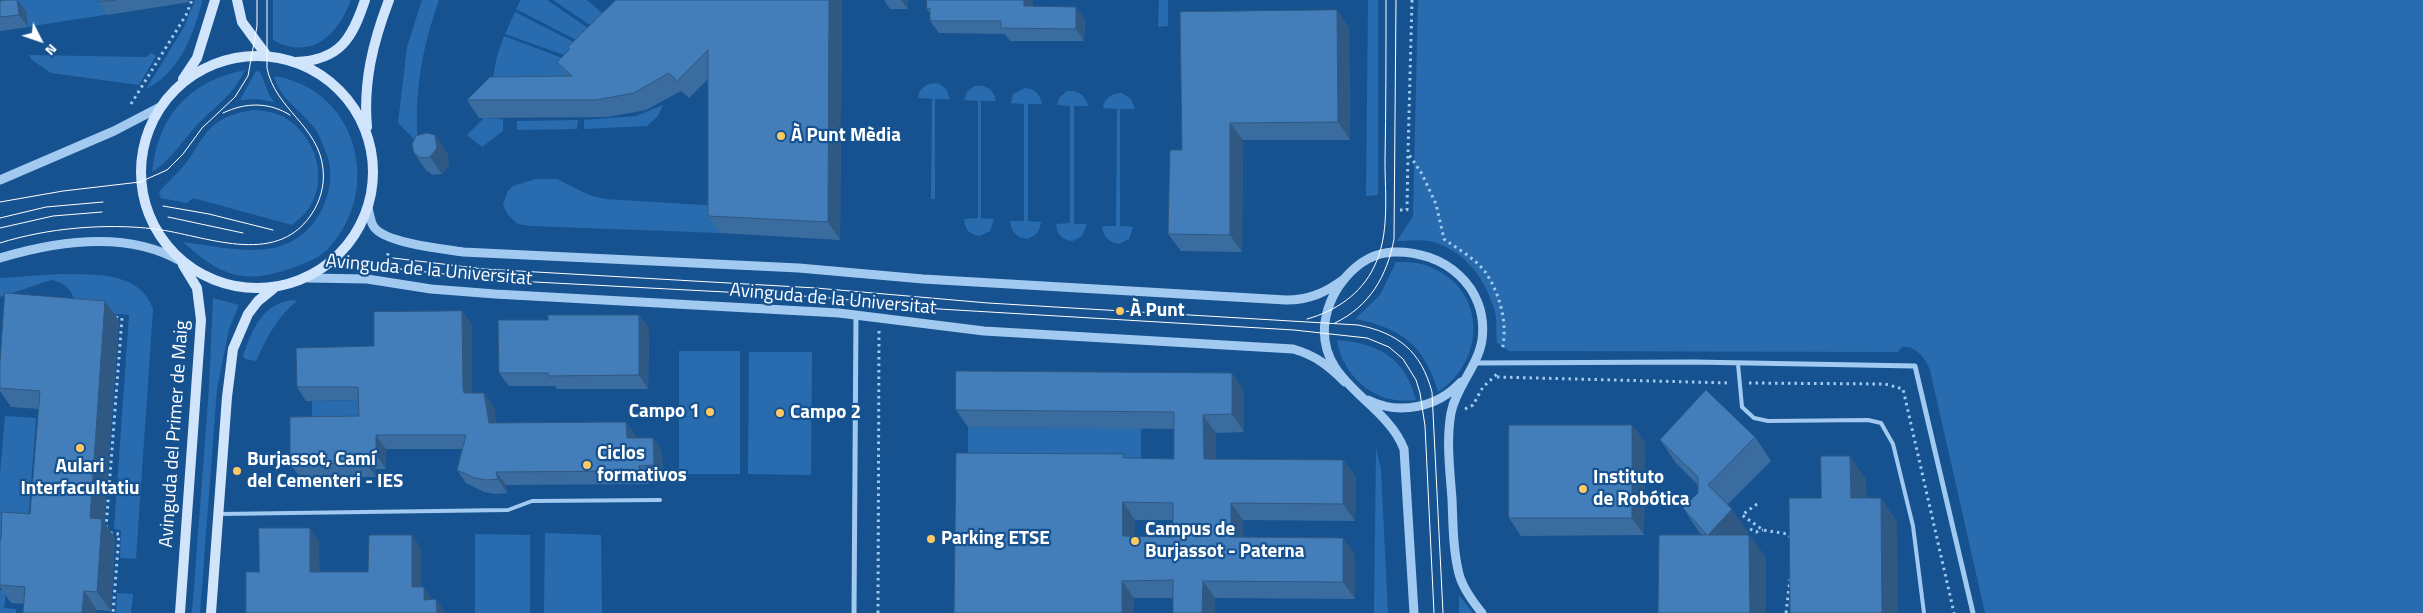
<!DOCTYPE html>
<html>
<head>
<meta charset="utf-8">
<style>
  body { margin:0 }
  #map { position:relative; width:2423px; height:613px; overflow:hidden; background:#165290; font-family:"Titillium Web",sans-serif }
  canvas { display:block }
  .north { position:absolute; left:15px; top:15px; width:50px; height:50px; -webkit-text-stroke:4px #165290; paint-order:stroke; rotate:131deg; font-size:14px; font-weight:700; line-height:20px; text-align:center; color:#fff }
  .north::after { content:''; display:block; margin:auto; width:18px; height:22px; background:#fff; clip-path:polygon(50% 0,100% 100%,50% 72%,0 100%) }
</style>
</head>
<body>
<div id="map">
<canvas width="2423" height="613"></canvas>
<div class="north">N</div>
</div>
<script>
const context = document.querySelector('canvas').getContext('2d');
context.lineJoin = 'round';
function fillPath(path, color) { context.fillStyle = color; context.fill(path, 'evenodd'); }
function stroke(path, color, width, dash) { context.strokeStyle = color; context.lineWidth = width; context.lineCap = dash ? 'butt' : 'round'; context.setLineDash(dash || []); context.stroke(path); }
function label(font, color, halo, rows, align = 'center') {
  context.font = font + ' "Titillium Web",sans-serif'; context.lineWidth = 4.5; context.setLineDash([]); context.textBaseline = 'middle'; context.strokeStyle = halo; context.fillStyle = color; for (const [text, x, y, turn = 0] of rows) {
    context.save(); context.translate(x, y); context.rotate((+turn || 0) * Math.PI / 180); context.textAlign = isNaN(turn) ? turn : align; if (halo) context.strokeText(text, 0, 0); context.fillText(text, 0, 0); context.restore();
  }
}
const green = new Path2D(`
  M0 0H189V2L0 31Z
  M195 0H202L201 6C191 40 179 72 146 89L184 27Z
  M273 0H351C338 35 311 61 273 40Z
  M422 0H439C422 48 414 93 418 143L398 123 407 47Z
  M521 0H547L604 39 594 49 516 9Z
  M553 0H587L617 26 606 36Z
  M1159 0H1168V26L1158 27Z
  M1368 0H1378V195L1366 196Z
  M1418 0H2423V613H1985L1930 370C1926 359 1915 345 1902 347L1898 352H1890L1509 351 1497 343C1496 333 1497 322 1495 312 1487 283 1469 255 1439 244 1426 238 1411 241 1397 241L1413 216Z
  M515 12 591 51 581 61 505 34Z
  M504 36 578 64 550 94 490 93 497 56Z
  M151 53 156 56 139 85 51 73 32 60 29 55 146 57Z
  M245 70C233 95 219 103 200 122 183 139 173 159 152 172 158 115 190 81 245 70Z
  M256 71 260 72 269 94 274 102 257 99 240 100Z
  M274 76C358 89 384 191 327 250 316 260 300 265 286 270 240 285 218 273 183 242 236 249 296 267 324 205 331 188 333 167 325 150 322 142 318 132 313 126 298 108 280 99 274 76Z
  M938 83 946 89 950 99H935V199H931L932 99 918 98C919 87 928 83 938 83Z
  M974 86C987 85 993 89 996 101H981V218L994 219 990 231 980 236C969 234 965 230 964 219L978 218V101L964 100 967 92Z
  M1025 88C1035 89 1040 94 1042 104H1028V221L1041 222C1040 231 1036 236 1027 239 1016 237 1011 232 1010 221H1024V104L1011 103 1013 94Z
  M1067 91C1079 90 1085 95 1088 106H1074V224H1087L1082 236 1073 241C1062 240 1057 235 1056 224L1070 223V106L1057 105 1060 97Z
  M1122 93 1131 99 1135 109H1120V226L1133 227 1129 239 1119 244C1109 242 1103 237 1102 226H1116L1117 109 1103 108C1104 97 1113 93 1122 93Z
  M663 105 658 116 647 126 584 129V120L636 116Z
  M254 110C265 111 277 112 287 119 317 139 330 182 306 212 302 217 296 221 292 225L193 198 187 203 161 198 159 192C167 183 186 165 191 156 208 127 218 115 254 110Z
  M484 118 503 119V131L482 147 467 135Z
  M578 120 577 129 517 130V121Z
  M536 179H557L589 195 605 199 720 206V233L531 226 518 224 508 215 503 205 508 191 513 186Z
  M1396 262C1407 262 1418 262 1430 267 1487 289 1486 361 1438 392 1425 346 1402 328 1355 319L1380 295Z
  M59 274C93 275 139 270 153 309L136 559 120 558 121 530 114 529 129 315 74 310C76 294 68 283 51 280L0 297V278Z
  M213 298 239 305 229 329 217 389 200 613H192L209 388Z
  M292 300 297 301C276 318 267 338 256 361L245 359 243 356C252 330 262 304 292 300Z
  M1337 340C1380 344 1404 357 1416 400 1377 406 1343 378 1337 340Z
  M679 351H740V474H679Z
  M749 352H812L811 475 748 474Z
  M368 400V429L312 430V401Z
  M5 416 36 418 28 524 8 541 0 540V473Z
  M968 427 1141 428V461H968Z
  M1376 448 1381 470 1388 613H1374Z
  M545 533 601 535 602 613H544Z
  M475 534 530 535V613H475Z
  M0 590 6 591 4 608 16 609V613H0Z
  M117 593 133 594 131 613H116Z
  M1459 595 1473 613H1459Z`);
const path = new Path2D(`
  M1412 0 1408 153 1422 174 1436 204 1444 239C1458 249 1476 259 1486 273 1501 296 1508 325 1502 351
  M131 104 186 15 192 0
  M1400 210H1407L1408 154
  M384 268 389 250
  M1497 377 1730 383
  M1749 383 1885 384 1903 389 1954 613
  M1465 409 1473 405 1483 387 1497 374
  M1757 504 1742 515 1763 530 1788 534 1791 538
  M106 528 122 318 114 317
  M1750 529 1756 532 1763 530
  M110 533 119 534 113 613
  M878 613 879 331
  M1786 613 1790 579`);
const service = new Path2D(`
  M1738 364 1742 407 1754 418 1768 421 1868 420 1881 423 1893 444 1913 526 1924 613
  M220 514 508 510 532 501 660 500`);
const minor = new Path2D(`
  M1475 363 1693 362 1915 366 1973 613
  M854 613 856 315`);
const tertiary = new Path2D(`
  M0 180 114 131 162 106
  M368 208C370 214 370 222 374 227 385 243 443 249 463 252L799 268 923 279 1286 300C1309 300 1325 293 1344 279
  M0 258C57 241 128 230 182 262
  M308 278 367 279 431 289 495 294 839 313 984 331 1293 349C1315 355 1329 366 1345 382
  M1368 400C1400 416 1438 407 1461 382
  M1414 613 1404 449C1385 400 1317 383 1325 322 1330 289 1357 254 1393 252 1443 250 1489 286 1482 340 1478 366 1456 387 1451 413 1446 441 1450 471 1452 499 1453 524 1453 550 1459 574 1463 589 1473 602 1482 613`);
const secondary = new Path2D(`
  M237 0 242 22 267 56
  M141 172a116 116 0 1 1 232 0a116 116 0 1 1-232 0Z
  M296 62C340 60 352 39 365 0
  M183 79 197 58 215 0
  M367 127C363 82 373 42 389 0
  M180 613 201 320 197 288 183 265
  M211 613 227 397 233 349 248 314 258 301 274 288`);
const tram = new Path2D(`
  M223 113C246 102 269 102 290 115
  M0 202 63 191 140 182 167 170 183 154 202 128 235 97 248 76 257 26V0
  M163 206 209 214 273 230
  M168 217 243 233
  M0 218 46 207 103 202
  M0 228 53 216 102 212
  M0 243C47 228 106 223 155 229 204 235 275 268 311 215 320 202 325 185 323 169 319 126 275 109 267 68V0
  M393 258 484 269 816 288 988 303 1358 325C1398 333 1421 351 1432 392L1443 613
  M391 268 497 280 821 297 939 309 1294 330 1367 338 1389 347 1403 359 1416 380 1420 393 1425 426 1434 613
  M1307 319C1336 311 1361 294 1374 267 1390 235 1385 195 1385 161 1386 107 1386 54 1386 0
  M1335 323C1370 306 1387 276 1394 239L1396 0`);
const wall = new Path2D(`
  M98 0H189V2L107 15 99 2Z
  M842 0 840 240 720 233 708 216V79L689 98 681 91 646 110 608 117 479 118 467 100 568 77 557 62 570 49 568 47Z
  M884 0H908V9H890Z
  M927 0H1033V7L1085 19 1084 41H1010L1005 34 939 33 930 21V14L927 9Z
  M0 1 26 11 28 27 0 31Z
  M1337 10 1349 28 1350 140H1243L1242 252 1181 251 1168 234 1182 150Z
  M435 135 447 153 449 165 442 174 433 175 426 170 414 153Z
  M105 301 119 320 104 522 115 538 111 611 97 610V613H23L24 604 11 603 0 587V539L30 514 39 409 11 407 0 391V362Z
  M462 311 472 325V393H484L494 407 496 423 626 422 636 436V438H653L662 452 663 479H649V484L506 485 507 493 495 494 484 492 466 483 457 470 462 449H386V469H376V477H300L290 464 359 416V400L306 401 297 387 374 346Z
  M639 315 649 328 648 389H557L555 386H509L499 373 548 320Z
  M1244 390V432L1216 433V459L1343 460 1356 477 1355 521 1243 520V537L1343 538 1355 555V599L1215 598V613H1173V598H1134V613H954L1123 454 1126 458 1174 459V429L968 427 956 410ZM1135 520H1173V537H1135Z
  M1632 425 1645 442 1644 535 1521 536 1509 518Z
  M1755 437 1771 461 1727 505 1748 532 1745 535H1749L1766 558 1702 535 1699 532 1683 508 1698 493V485L1676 463 1660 440Z`);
const shadedWall = new Path2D(`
  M17 0 26 11 28 27 19 15Z
  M829 0H842L840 240 828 222Z
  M901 0H908V9Z
  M1024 0H1033V19L1024 6Z
  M1076 7 1085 19 1084 41 1076 29Z
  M1337 10 1349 28 1350 140 1338 122Z
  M1230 123 1243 140 1242 252 1230 235Z
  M435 135 447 153 449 165 442 174 430 157Z
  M105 301 119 320 104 522 115 538 111 611 97 592 90 518Z
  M462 311 472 325V403L464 393 463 389Z
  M639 315 649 328 648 389 639 375Z
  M1232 373 1244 390V432L1232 414Z
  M484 393 494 407 498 436 489 423Z
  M1203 415 1216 433V476L1204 459Z
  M626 422 636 436V452L627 438Z
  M1632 425 1645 442 1644 535 1632 518Z
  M376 435 386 449V469L376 455Z
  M653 438 662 452 663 479 654 465Z
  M366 455 376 469V477L366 463Z
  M1850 456 1866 479 1867 521 1851 498Z
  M1343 460 1356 477 1355 521 1343 504Z
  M639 466 649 479V484L640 471Z
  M496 472 506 485 507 493 498 479Z
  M1881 498 1897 521 1898 613H1882Z
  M1123 502 1135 520V554L1123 536Z
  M1231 503 1243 520V555L1231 537Z
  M1732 509 1748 532 1724 558 1708 535Z
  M310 528 319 541 320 585 310 572Z
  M412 535 421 548V601L412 587Z
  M1749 535 1766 558V613H1750Z
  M1343 538 1355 555V599L1343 582Z
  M1122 581 1134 598V613H1122Z
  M1203 581 1215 598V613H1202Z
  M424 587 433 601 424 600Z
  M84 591 97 610V613H82Z
  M436 599 446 613H437Z`);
const building = new Path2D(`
  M7 0H17L19 15 0 17V1Z
  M98 0H115L99 2Z
  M616 0H829L828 222 708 216V50L677 81 669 73 634 93 596 100H467L490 77 572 76 557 62 570 49 568 47Z
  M927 0H1024V6L1076 7V29L1001 28V21H930V8L927 9Z
  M1337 10 1338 122 1230 123V235L1168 234 1170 150H1182L1180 12Z
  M427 133 435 135 437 148 430 157 421 158 414 153 412 144 416 136Z
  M5 293 105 301 90 518 102 519 97 592 84 591 82 613H23L25 587 0 585V539H1L2 512 30 514 40 391 0 388V362Z
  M462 311 463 389 464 393H484L489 423 626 422 627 438H653L654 465 639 466 640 471 496 472 498 479 486 480 475 478 457 470 466 435H376V455H366V463L290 464V417L359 416 358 387H297L296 348 374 346V312Z
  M548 315H639V375L548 376V373H499L498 320H548Z
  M956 371 1232 373V414L1203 415 1204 459 1343 460V504L1231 503V537L1343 538V582L1203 581 1202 613H1173V580L1122 581V613H954L956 453 1123 454V458L1174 459V412L956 410ZM1123 502 1173 503V537L1123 536Z
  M1706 390 1755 437 1708 485 1732 509 1708 535H1749L1750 613H1658L1659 535H1707L1683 508 1698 493V477L1660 440Z
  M1509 425H1632V518H1509Z
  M1821 456H1850L1851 498H1881L1882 613H1790L1789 498H1821Z
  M259 528H310V572H368L369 535H412V587H424V600L436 599 437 613H246V572H259Z`);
const markers = [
  [781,136,5,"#ffc962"],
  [1120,311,5,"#ffc962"],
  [710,412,5,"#ffc962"],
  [780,413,5,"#ffc962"],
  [80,448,5,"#ffc962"],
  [587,465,5,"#ffc962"],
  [237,471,5,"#ffc962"],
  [1583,489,5,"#ffc962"],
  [931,539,5,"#ffc962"],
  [1135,541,5,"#ffc962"]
];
const poiNames = [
  ["À Punt Mèdia",791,136],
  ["À Punt",1130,311],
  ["Campo 1",700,412,"right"],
  ["Campo 2",790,413],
  ["Ciclos",597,454],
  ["formativos",597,476],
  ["Burjassot, Camí",247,460],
  ["del Cementeri - IES",247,482],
  ["Aulari",80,467,"center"],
  ["Interfacultatiu",80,489,"center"],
  ["Instituto",1593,478],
  ["de Robótica",1593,500],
  ["Campus de",1145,530],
  ["Burjassot - Paterna",1145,552],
  ["Parking ETSE",941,539]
];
const streetNames = [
  ["Avinguda de la Universitat",429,271,5],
  ["Avinguda de la Universitat",833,300,5],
  ["Avinguda del Primer de Maig",175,434,-86]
];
fillPath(green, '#286caf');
stroke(path, '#a2caf0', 3, [2.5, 4]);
stroke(service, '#a2caf0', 4);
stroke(minor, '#a2caf0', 5);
stroke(tertiary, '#a2caf0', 9);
stroke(secondary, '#d0e5fb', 10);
stroke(tram, '#fff', 1);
fillPath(wall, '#3a6ca0');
fillPath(shadedWall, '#2f5882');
fillPath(building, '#437eba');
stroke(building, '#2f5882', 1);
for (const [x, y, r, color] of markers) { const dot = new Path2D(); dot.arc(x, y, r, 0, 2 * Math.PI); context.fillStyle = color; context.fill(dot); stroke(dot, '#165290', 2); }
label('bold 19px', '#fff', '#165290', poiNames, 'left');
label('19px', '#fff', '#165290', streetNames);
</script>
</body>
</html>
